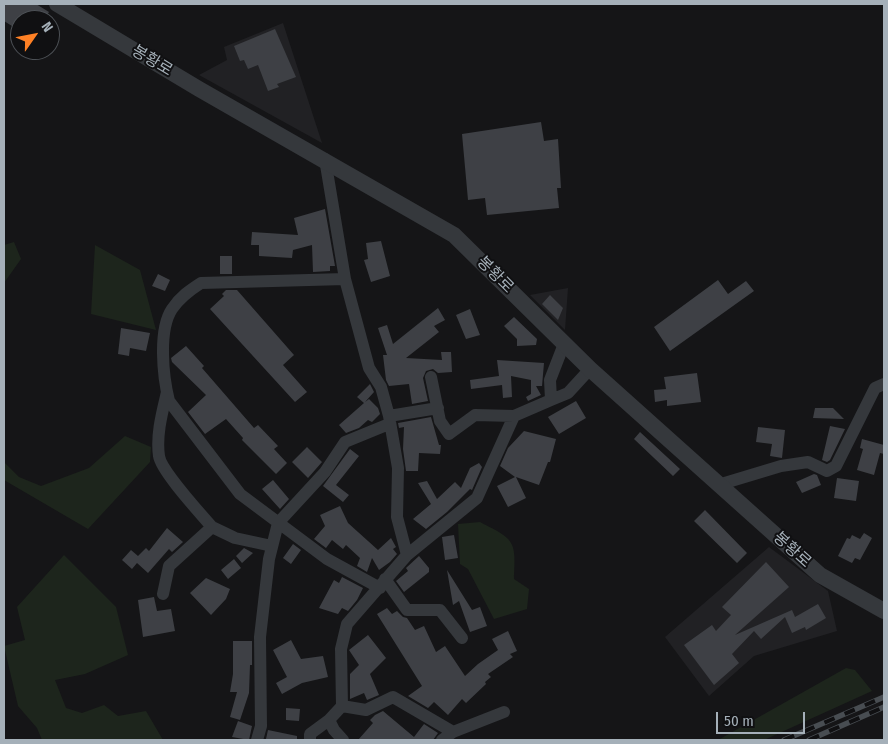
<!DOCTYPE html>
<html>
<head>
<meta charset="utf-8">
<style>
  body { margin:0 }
  #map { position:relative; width:888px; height:744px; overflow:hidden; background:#151517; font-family:"Fira Sans Condensed",sans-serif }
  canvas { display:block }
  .frame { position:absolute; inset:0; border:5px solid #a5b0b9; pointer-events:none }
  .north { position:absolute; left:10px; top:10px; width:50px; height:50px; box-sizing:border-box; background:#101012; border:1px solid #4c5055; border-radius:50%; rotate:57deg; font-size:14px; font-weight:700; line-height:20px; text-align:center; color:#a5b0b9 }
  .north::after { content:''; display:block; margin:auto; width:18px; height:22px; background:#ff8125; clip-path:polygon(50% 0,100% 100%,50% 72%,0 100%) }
  .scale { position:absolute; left:716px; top:712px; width:89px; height:22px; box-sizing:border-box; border:2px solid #a5b0b9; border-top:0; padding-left:6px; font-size:15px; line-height:18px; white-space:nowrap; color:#a5b0b9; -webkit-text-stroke:4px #101012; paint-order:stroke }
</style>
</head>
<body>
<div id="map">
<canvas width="888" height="744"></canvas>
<div class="frame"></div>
<div class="north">N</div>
<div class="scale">50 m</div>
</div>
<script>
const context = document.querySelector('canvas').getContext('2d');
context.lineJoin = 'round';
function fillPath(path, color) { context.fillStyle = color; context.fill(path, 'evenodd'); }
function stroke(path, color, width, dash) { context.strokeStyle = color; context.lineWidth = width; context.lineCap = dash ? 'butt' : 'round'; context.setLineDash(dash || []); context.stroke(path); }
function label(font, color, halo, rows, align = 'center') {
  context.font = font + ' "Fira Sans Condensed","Noto Sans KR",sans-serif'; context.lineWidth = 4; context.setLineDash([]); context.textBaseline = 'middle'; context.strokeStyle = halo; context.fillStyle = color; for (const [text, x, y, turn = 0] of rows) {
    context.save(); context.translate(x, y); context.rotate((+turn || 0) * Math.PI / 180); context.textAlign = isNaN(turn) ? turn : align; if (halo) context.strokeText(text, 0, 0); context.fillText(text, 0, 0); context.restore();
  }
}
const built = new Path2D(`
  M283 23 322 143 199 75 227 60 224 47Z
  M568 288 565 330 530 295Z
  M769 547 828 591 837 631 754 656 709 696 665 637Z`);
const green = new Path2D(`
  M14 242 21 259 4 283V245Z
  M95 245 140 270 156 330 91 314Z
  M125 436 151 447 150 462 88 529 4 480V462L19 477 41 486 89 468Z
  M480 522C515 540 516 540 514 579L529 589 527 609 494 619 468 569 460 564 458 524Z
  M64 555 116 607 128 655 85 674 55 680 66 708 82 713 104 705 118 716 146 711 163 740H42L37 728 18 706 4 646 25 640 17 607Z
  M846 668 855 670 872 691 764 740H718Z`);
const building = new Path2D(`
  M4 4H36L49 12 44 20H20V31L4 21Z
  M275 29 296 77 277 84 279 87 268 91 258 65 248 69 244 60 240 61 234 46Z
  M541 122 544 141 558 139 561 188H557L559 208 487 215 485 198 468 200 462 134Z
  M325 209 335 266H330V271L313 272 312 245 293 250 292 258 259 256V245H251L252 232 298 235 294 218Z
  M381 241 390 276 371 282 364 260 368 259 366 243Z
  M220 256H232V274H220Z
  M158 274 170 280 165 291 152 286Z
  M718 280 728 294 746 281 754 291 670 351 654 327Z
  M226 290H237L294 355 283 365 307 392 295 402 210 309 224 296 222 294Z
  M550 295 563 308 558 320 542 304Z
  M438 308 445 320 434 326 439 332 406 358 442 360 441 352H451L452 372 438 373 433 369 426 371 423 378 428 401 412 404 409 384 389 386 386 380 383 355H387L378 328 387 325 393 344Z
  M470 309 480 335 466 339 456 315Z
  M514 317 537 339 536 345 517 346V339L504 326Z
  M121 328 150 333 146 351 130 348 129 356 118 354Z
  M186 346 204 366 202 368 254 428 258 425 278 446 274 449 287 463 276 474 242 440 243 438 226 419 205 434 188 412 206 395 172 362 171 358Z
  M497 360 544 363 542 386H536L541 395 528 401 526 397 531 394V380L511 376 512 397 503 398 502 385 471 389 470 380 499 376Z
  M697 373 701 402 667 406V400L655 402 654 390 666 389 664 377Z
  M370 384 374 392 365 402 369 399 378 408 380 414 372 422 368 420 359 428 346 433 339 425 364 403 357 397Z
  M576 401 586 418 559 434 548 417Z
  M815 408H833L844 419 813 418Z
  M431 417 439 445H441L440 454 419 453 418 471H406L403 449 404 427 399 428 398 423Z
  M830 426 845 429 830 460 827 462 822 460Z
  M758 427 785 430 782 458 770 456 772 444 756 442Z
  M524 431 556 439 550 462H548L539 485 516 477 526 498 508 507 497 486 515 477 500 466 508 448Z
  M640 432 680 469 673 476 634 439Z
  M862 439 884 445V454L880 453 874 475 857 470 863 449 860 448Z
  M307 447 322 462 308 478 292 462Z
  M350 449 359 456 336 485 349 495 343 502 323 486Z
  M479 463 482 467 472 490 470 489 447 512 426 529 413 519 431 504 418 483 427 481 437 499 455 482 461 488 470 468Z
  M814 474 817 475 821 485 802 493 796 482Z
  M837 478 859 481 856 501 834 498Z
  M273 480 289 499 280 509 262 489Z
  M340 506 348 523 378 550 391 538 396 547 393 549 397 554 390 562 379 570 372 558 367 572 357 566 360 558 346 545 343 549 332 540 326 548 314 539 325 526 320 515Z
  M705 510 747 553 737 563 694 521Z
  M167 528 183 542 172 552 169 549 148 573 137 563 132 569 122 560 131 550 138 556 146 548 149 551Z
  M864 533 872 538 860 560 855 558 852 563 838 556 847 538 850 539 852 535 860 539Z
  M454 535 458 558 445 560 442 537Z
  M293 544 301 550 291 564 283 558Z
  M244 548 253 553 242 563 236 556Z
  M419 556 429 568V572L404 592 396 581 408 571 406 568Z
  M234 559 241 568 228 579 221 570Z
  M766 562 789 587 735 635 792 610 795 617 818 604 826 618 806 630 805 627 792 633 785 617 761 639 754 631 732 654 739 663 714 685 684 645 712 625 716 631 731 615 722 607Z
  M447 570 472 610 480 607 487 626 470 632 459 601 453 605Z
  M342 577 363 588 357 600 348 611 342 608 338 614 319 608 334 580 339 583Z
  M206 578 230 589 226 599 211 615 190 593Z
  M154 597 157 611 171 609 175 631 143 637 138 600Z
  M387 608 392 614 397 611 403 617 407 618 415 630 424 626 436 652 445 646 465 676 478 664 498 650 492 639 508 631 517 651 510 654 513 657 488 674 491 677 485 682 486 684 466 703 462 699 448 715 434 702 428 708 408 696 422 686 377 614Z
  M368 635 386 658 370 674 379 695 367 700 364 693 350 699V674L359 665 349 650Z
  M291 640 301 659 323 656 328 677 302 683 282 694 276 683 287 677 273 650Z
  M233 641H252V665H250L249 693 240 720 230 717 237 692H230L233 674Z
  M286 708 300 709 299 721 286 720Z
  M383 711 414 737 424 724 438 733 433 740H358L373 723 370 720 375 715Z
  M238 721 252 726 249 740 232 737Z
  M268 730 297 736V740L266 739Z`);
const minor = new Path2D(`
  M325 159 345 279 369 368 381 387 389 416 398 468 397 517 407 555
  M345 279 201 283C190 290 180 297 172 309 158 330 163 377 169 401L240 494 327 559 380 588
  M431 377 440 421 449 434 475 415 514 416
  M167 392C162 413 156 435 159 456 161 471 201 514 212 527
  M551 400 568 393 590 369
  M389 416 438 408
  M718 485 781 466 808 462 827 471 836 466 875 388 884 384
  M385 579 407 610H440L462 638
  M163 594 169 566 212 527 235 538 272 546
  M342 706 366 710 393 697 453 732 504 712
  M257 740 261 726 260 637 269 559 278 523 325 472 345 442 389 424
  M310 740V734L329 720
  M343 740 334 730 329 720 342 706 341 649 347 624 407 555 477 498 514 416 551 400 550 380 564 344
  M442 740 453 732`);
const tertiary = new Path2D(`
  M57 4 199 89 454 235 590 369 820 575 884 611`);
const rail = new Path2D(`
  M784 740 884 697
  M809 740 884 707`);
const streetNames = [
  ["봉황로",152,61,31],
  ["봉황로",495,275,45],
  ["봉황로",792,550,42]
];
fillPath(built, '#212124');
fillPath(green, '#1d251c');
fillPath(building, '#3e4045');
stroke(minor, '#35383c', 12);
stroke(tertiary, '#35383c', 16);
stroke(rail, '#484d52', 5.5);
stroke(rail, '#101012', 4, [11]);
label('16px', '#a5b0b9', '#101012', streetNames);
</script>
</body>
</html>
